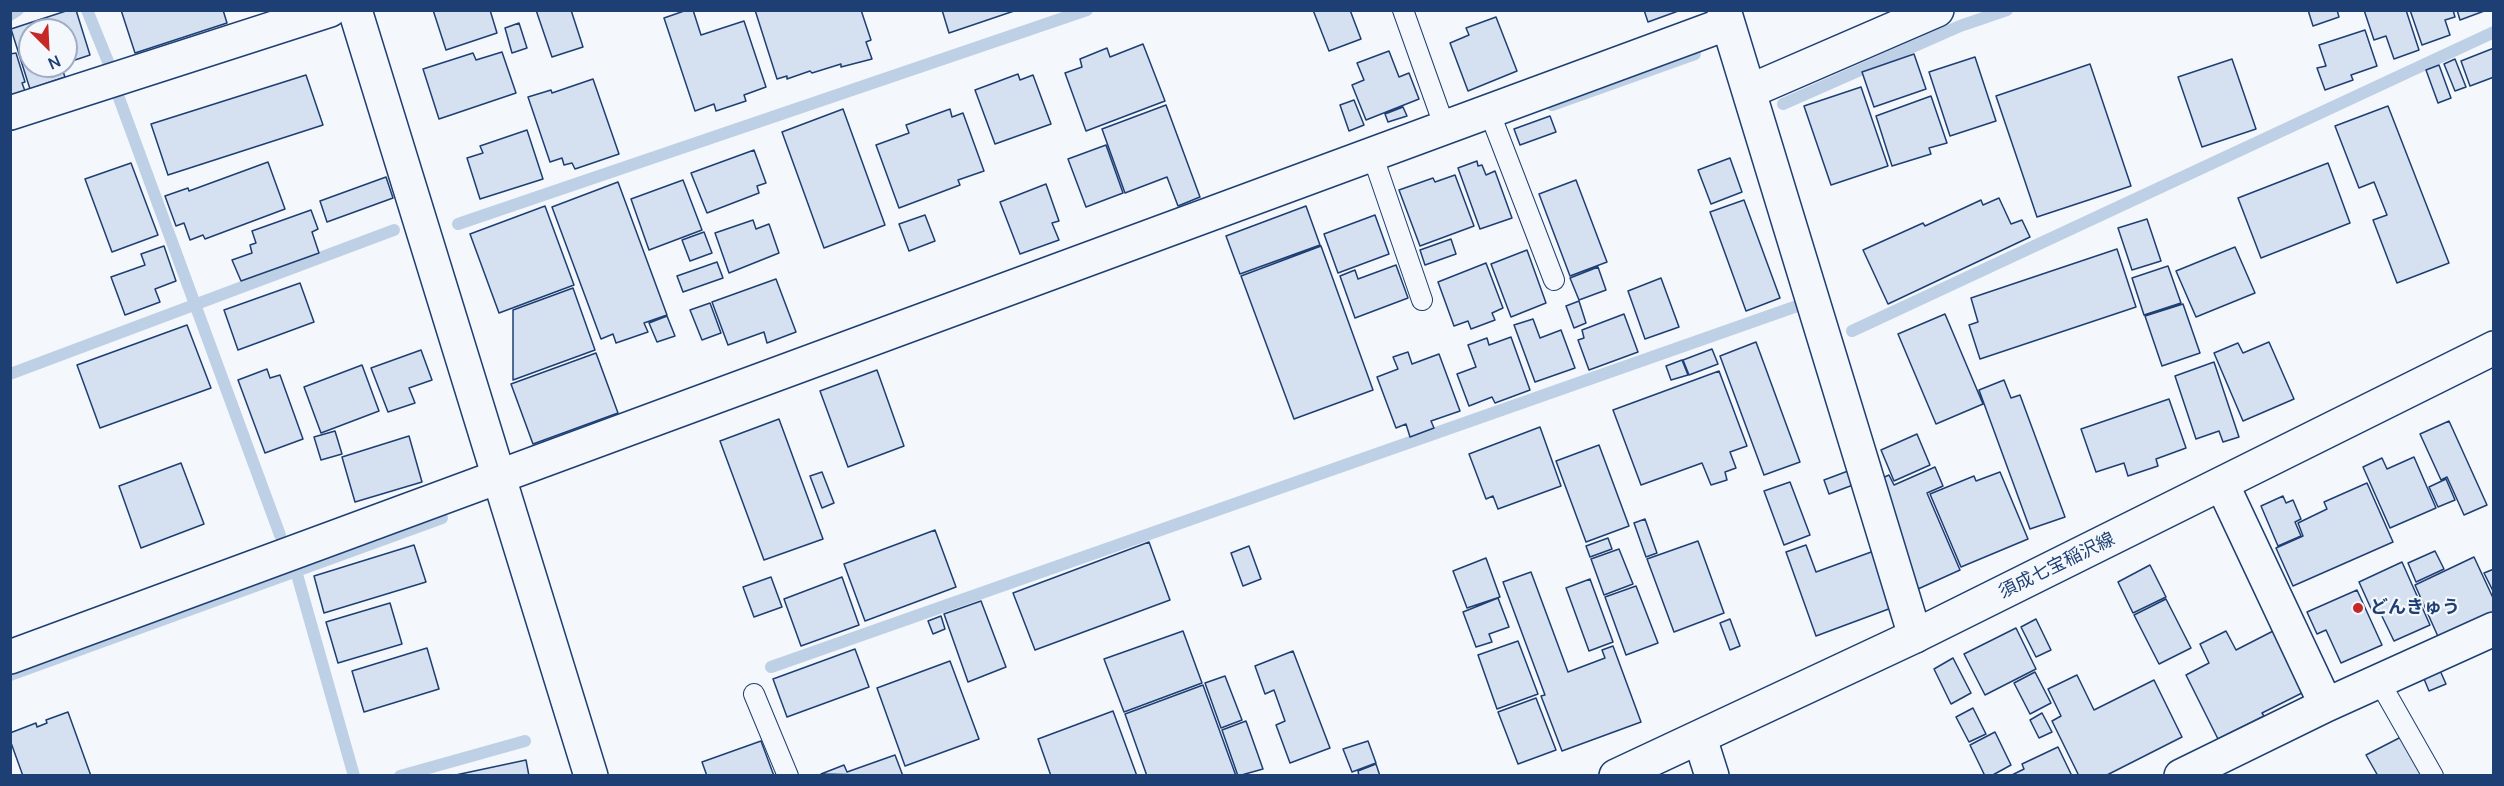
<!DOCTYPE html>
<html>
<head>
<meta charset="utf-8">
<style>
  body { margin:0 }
  #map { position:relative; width:2504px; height:786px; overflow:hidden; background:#f4f7fb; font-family:Manrope,sans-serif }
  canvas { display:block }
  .frame { position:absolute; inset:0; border:12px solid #1d3f73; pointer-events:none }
  .north { position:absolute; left:18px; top:18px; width:60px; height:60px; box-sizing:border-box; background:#f4f7fb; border:2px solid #9eadc5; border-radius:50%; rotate:156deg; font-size:16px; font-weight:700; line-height:24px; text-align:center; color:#1d3f73 }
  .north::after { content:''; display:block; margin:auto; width:21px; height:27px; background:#c62828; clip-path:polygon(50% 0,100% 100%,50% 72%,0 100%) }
</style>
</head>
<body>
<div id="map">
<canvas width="2504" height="786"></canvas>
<div class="frame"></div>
<div class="north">N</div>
</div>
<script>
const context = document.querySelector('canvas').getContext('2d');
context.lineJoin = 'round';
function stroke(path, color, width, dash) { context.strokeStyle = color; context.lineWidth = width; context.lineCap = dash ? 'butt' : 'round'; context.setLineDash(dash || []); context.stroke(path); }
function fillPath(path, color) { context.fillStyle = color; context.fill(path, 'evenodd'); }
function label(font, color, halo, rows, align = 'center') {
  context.font = font + ' Manrope,"Noto Sans JP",sans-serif'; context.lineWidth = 4.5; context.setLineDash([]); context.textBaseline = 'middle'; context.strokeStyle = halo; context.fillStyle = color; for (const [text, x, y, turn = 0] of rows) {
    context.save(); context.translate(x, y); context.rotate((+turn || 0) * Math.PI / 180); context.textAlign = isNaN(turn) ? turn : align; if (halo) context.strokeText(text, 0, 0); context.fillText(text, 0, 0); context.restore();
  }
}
const stream = new Path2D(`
  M87 10 109 64
  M10 15 18 10
  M119 98 280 535
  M1783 104 1960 26 2007 10
  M1552 105 1695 54
  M458 224 1087 10
  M1852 331 2494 32
  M10 374 394 230
  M296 571 354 776
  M771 667 1800 305
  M10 675 442 518
  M400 776 525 741`);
const building = new Path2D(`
  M69 10H76L90 55 66 63V30H30V66H61L65 77 30 89 11 29Z
  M121 10H223L227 23 135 53Z
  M433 10H490L497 33 446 50Z
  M536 10H571L583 47 552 57Z
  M687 10H693L701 35 744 21 766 87 744 95 746 101 716 111 714 104 695 111 664 18Z
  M755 10H861L871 40 866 42 872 59 841 67V64L812 73 810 71 787 79V76L777 79Z
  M942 10H1017L949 33Z
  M1313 10H1350L1361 39 1329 51Z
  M1644 10H1681L1648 22Z
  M2308 10H2337L2339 17 2313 26Z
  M2364 10H2406L2419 50 2394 59 2386 36 2374 40Z
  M2410 10H2453L2455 17 2445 20 2450 35 2422 45Z
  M2457 10H2487L2460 20Z
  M1496 17 1517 71 1468 91 1450 43 1469 35 1466 28Z
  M519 23 527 48 512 53 505 28Z
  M2365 30 2377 66 2351 75 2353 80 2325 90 2317 68 2326 66 2319 45Z
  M1143 44 1165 101 1086 131 1065 73 1082 67 1080 59 1107 48 1110 57Z
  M2494 48V77L2470 86 2461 61Z
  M1389 51 1399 77 1409 73 1419 99 1366 120 1352 85 1364 80 1357 63Z
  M502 52 516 93 439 119 423 69 473 53 476 60Z
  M16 53 25 82 22 83 25 91 10 96V54Z
  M1914 54 1926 89 1874 107 1862 72Z
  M1975 57 1996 121 1950 136 1929 72Z
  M2232 59 2256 129 2202 147 2178 77Z
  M2455 59 2466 87 2455 91 2444 64Z
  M2090 64 2131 186 2037 217 1996 96Z
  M2439 65 2451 98 2438 103 2426 70Z
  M1018 74 1020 80 1033 75 1051 124 995 144 975 90Z
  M306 75 323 125 168 175 151 124Z
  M593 79 619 154 575 169 572 163 564 165 562 158 550 162 528 97 551 90 552 93Z
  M1861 87 1888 166 1831 185 1804 106Z
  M1931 96 1947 143 1929 148 1931 154 1892 166 1876 116Z
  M1354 100 1364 125 1349 131 1340 105Z
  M1166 105 1200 197 1178 206 1167 177 1125 193 1102 129Z
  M2388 106 2449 263 2397 283 2373 220 2387 215 2374 182 2359 188 2335 126Z
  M1403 107 1407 116 1388 122 1385 114Z
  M843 109 885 225 824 248 782 132Z
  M950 109 952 117 963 113 984 171 958 180 960 185 899 208 876 145 909 133 906 125Z
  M1550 116 1556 132 1520 145 1514 129Z
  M527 130 543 179 480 199 467 158 483 153 480 146Z
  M1106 145 1123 193 1086 207 1068 159Z
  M754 150 766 183 757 186 759 193 707 213 691 173Z
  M1730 158 1742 192 1711 204 1698 170Z
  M1477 161 1478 166 1482 165 1486 175 1495 171 1512 218 1480 229 1458 168Z
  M268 162 285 209 205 239 203 235 190 240 184 223 176 226 165 196 188 188 189 191Z
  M131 163 158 235 112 252 85 179Z
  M2328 163 2350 223 2261 258 2238 198Z
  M1455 175 1474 226 1420 246 1399 190 1433 178 1435 182Z
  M386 177 393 198 327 222 320 201Z
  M683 180 702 230 649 250 631 199Z
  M1576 180 1607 262 1570 276 1539 194Z
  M618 182 667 315 644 323 648 332 616 343 613 334 601 339 552 207Z
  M1046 184 1059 221 1052 223 1059 240 1020 254 1000 202Z
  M1999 198 2011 224 2022 220 2030 237 1888 304 1863 250 1923 223 1925 226 1981 200 1983 205Z
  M1744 200 1780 298 1746 311 1710 212Z
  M545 206 574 285 499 313 470 234Z
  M1306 206 1320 245 1240 274 1226 236Z
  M311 210 318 229 312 232 319 253 241 281 232 260 252 253 250 245 256 243 252 231Z
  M925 215 935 241 909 251 899 224Z
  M1375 215 1389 254 1338 273 1324 234Z
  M2147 219 2161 261 2132 270 2118 228Z
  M753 220 756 229 769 224 779 253 729 273 715 233Z
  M704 232 712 253 690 261 682 240Z
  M1451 239 1456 254 1425 265 1420 250Z
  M164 246 176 281 155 289 160 302 125 315 111 277 145 265 141 254Z
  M1321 246 1373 390 1294 419 1241 276Z
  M2235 247 2255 293 2196 317 2176 271Z
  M2117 249 2136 307 1980 359 1969 325 1978 322 1971 298Z
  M1527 250 1546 303 1511 317 1491 264Z
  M717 262 723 278 683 292 677 276Z
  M1486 263 1503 308 1492 313 1495 320 1471 329 1468 321 1454 326 1438 282Z
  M1396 265 1408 298 1355 318 1340 276 1355 270 1358 279Z
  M2168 266 2181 303 2144 315 2132 278Z
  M1598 267 1606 290 1579 300 1570 278Z
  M1661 278 1679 327 1645 339 1628 291Z
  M776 279 796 332 767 343 764 332 728 345 712 302Z
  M300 283 314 322 238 350 224 310Z
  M573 288 595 350 513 380V310Z
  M1579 301 1586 323 1574 328 1566 306Z
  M710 303 721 333 702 340 690 310Z
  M2183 304 2200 353 2162 366 2145 316Z
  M1624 314 1638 352 1589 370 1578 340 1584 338 1582 330Z
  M1945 314 1983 404 1936 424 1898 334Z
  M667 316 675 336 657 342 649 323Z
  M1533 319 1540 338 1561 330 1575 368 1535 382 1514 325Z
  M187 325 211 388 100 428 77 365Z
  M1511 337 1530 390 1495 403 1492 397 1469 406 1457 374 1476 367 1468 345 1487 338 1489 345Z
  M1756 342 1800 462 1764 475 1720 356Z
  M2269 342 2294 399 2243 421 2214 353 2238 343 2243 353Z
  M1712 349 1718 364 1689 375 1683 360Z
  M421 350 432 380 409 388 415 403 388 412 371 368Z
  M1408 352 1412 364 1439 354 1460 411 1431 421 1434 428 1410 437 1406 424 1396 428 1377 377 1398 369 1393 357Z
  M596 353 618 413 533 444 511 384Z
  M1682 360 1688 375 1671 380 1666 366Z
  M2214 362 2239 437 2223 442 2219 431 2196 439 2175 376Z
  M362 365 379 411 321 433 304 387Z
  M267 369 270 378 280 375 303 439 265 453 238 380Z
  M877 370 904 446 848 467 820 391Z
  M1719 371 1747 446 1730 452 1736 468 1725 472 1727 480 1711 485 1702 463 1641 485 1613 410Z
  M2004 380 2011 398 2020 395 2065 517 2030 529 1979 390Z
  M2169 399 2186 448 2156 459 2158 466 2128 476 2124 463 2096 472 2081 429Z
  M779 419 823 539 764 560 720 441Z
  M2449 421 2487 505 2464 515 2447 477 2441 480 2420 434Z
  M1540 427 1561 486 1498 509 1493 496 1486 499 1469 454Z
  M335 431 342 454 321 460 314 437Z
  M1917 434 1930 465 1894 481 1881 450Z
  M409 436 422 482 355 502 342 457Z
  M1599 445 1629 526 1586 542 1556 461Z
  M2414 457 2436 508 2390 528 2363 467 2382 458 2387 469Z
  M181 463 204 524 141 548 119 486Z
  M1935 467 1943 486 1927 493 1960 570 1918 589 1898 541 1880 479 1889 475 1894 485Z
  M1848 471 1853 485 1829 494 1824 480Z
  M822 472 834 503 822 508 810 476Z
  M2000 472 2028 539 1961 567 1930 494 1974 476 1976 481Z
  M2446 479 2455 500 2438 507 2429 487Z
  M1790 482 1810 535 1784 545 1764 491Z
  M2367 483 2393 542 2293 586 2276 548 2303 536 2298 523 2327 509 2324 502Z
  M2283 496 2286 503 2293 500 2301 519 2295 522 2301 536 2278 546 2261 506Z
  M1645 519 1657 553 1646 557 1634 523Z
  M935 530 956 587 865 621 844 564Z
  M1608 538 1612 549 1590 557 1586 546Z
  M1698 541 1724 613 1674 632 1647 559Z
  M1149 542 1170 600 1035 650 1013 593Z
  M414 545 426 582 324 613 314 576Z
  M1806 545 1816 572 1874 551 1894 607 1816 636 1786 552Z
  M1249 546 1261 579 1243 586 1231 553Z
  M1619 549 1633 584 1604 595 1591 559Z
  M2435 551 2444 569 2416 582 2408 563Z
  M2474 557 2494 600V617L2440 641 2415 585Z
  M1486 558 1500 597 1467 608 1453 571Z
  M2402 562 2430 625 2394 641 2379 610 2373 613 2359 582Z
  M2150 565 2166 597 2133 613 2118 582Z
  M2494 569V593L2484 573Z
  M1531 572 1568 672 1605 658 1602 650 1613 646 1641 722 1562 751 1541 696 1545 695 1503 582Z
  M771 577 782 607 754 617 743 587Z
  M842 577 859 625 801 646 784 599Z
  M1590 579 1613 642 1589 651 1566 588Z
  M1636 586 1658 643 1626 655 1605 597Z
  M2357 590 2382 645 2341 663 2326 630 2317 634 2307 612Z
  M1498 598 1509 627 1489 634 1492 642 1476 647 1463 612Z
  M2166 599 2191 648 2159 664 2134 615Z
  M981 601 1006 667 968 682 944 614Z
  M390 603 402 644 338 663 326 622Z
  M941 616 945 629 933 634 928 621Z
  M1730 619 1740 646 1730 650 1720 623Z
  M2036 619 2051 650 2036 657 2021 627Z
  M2016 628 2036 669 1985 695 1964 654Z
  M2279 628 2310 689 2262 713 2264 716 2218 739 2186 675 2209 663 2200 644 2226 631 2236 650Z
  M1183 631 1202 683 1124 712 1104 659Z
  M1518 641 1538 694 1497 709 1478 655Z
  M427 648 439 689 364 712 352 671Z
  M855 649 869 687 787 717 773 679Z
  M1293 651 1330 748 1290 763 1276 725 1285 721 1274 690 1265 694 1255 666Z
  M1953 658 1971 693 1951 704 1934 669Z
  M950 661 979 739 905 766 877 688Z
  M2438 666 2446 684 2429 691 2422 674Z
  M2035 672 2051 703 2030 714 2014 683Z
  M2077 675 2094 710 2154 680 2182 737 2105 776H2079L2052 721 2061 716 2048 689Z
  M1225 676 1242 720 1221 728 1205 683Z
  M1203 685 1236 776H1147L1125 714Z
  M1536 698 1556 750 1518 764 1498 712Z
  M1973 708 1986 734 1969 742 1956 717Z
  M1113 711 1137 776H1051L1038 739Z
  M68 712 91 776H23L10 740V733L36 723 37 727 47 723 46 720Z
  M2042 713 2052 732 2039 738 2030 720Z
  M1246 721 1263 769 1238 776 1222 730Z
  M1995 732 2011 765 1991 776H1985L1970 745Z
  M2403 736 2425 776H2378L2366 755Z
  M761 741 774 776H707L702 762Z
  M1368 741 1376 763 1352 772 1343 749Z
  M2058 747 2072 776H2010L2024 769 2022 764Z
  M895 755 903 776 821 774 844 765 847 772Z
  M526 760 529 776H451Z
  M1376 764 1380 776H1359L1358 771Z`);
const lane = new Path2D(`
  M1403 10 1445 128
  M1489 111 1554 280
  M1372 154 1422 300
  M2379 681 2433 776
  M754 694 788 776`);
const street = new Path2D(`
  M1724 10 1915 636
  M1750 91 1937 10
  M10 113 330 10
  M2222 484 2326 705
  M10 657 1728 23
  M1700 738 1712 776
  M2181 776 2326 705 2494 629`);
const secondary = new Path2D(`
  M355 10 591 776
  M1616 776 1915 636 2494 348`);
const markers = [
  [2358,608,6,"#c62828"]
];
const streetNames = [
  ["須成七宝稲沢線",2057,566,-26]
];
const poiNames = [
  ["どんきゅう",2370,608]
];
stroke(stream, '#bed0e5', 12);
fillPath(building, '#d5e0f0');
stroke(building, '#1d3f73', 1.5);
stroke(lane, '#1d3f73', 22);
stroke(street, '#1d3f73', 36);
stroke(secondary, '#1d3f73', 36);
stroke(lane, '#f4f7fb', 20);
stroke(street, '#f4f7fb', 33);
stroke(secondary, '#f4f7fb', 33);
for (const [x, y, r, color] of markers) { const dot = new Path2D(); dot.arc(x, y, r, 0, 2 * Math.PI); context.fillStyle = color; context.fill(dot); stroke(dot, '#f4f7fb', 2); }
label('18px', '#1d3f73', '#f4f7fb', streetNames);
label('bold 18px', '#1d3f73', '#f4f7fb', poiNames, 'left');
</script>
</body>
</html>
